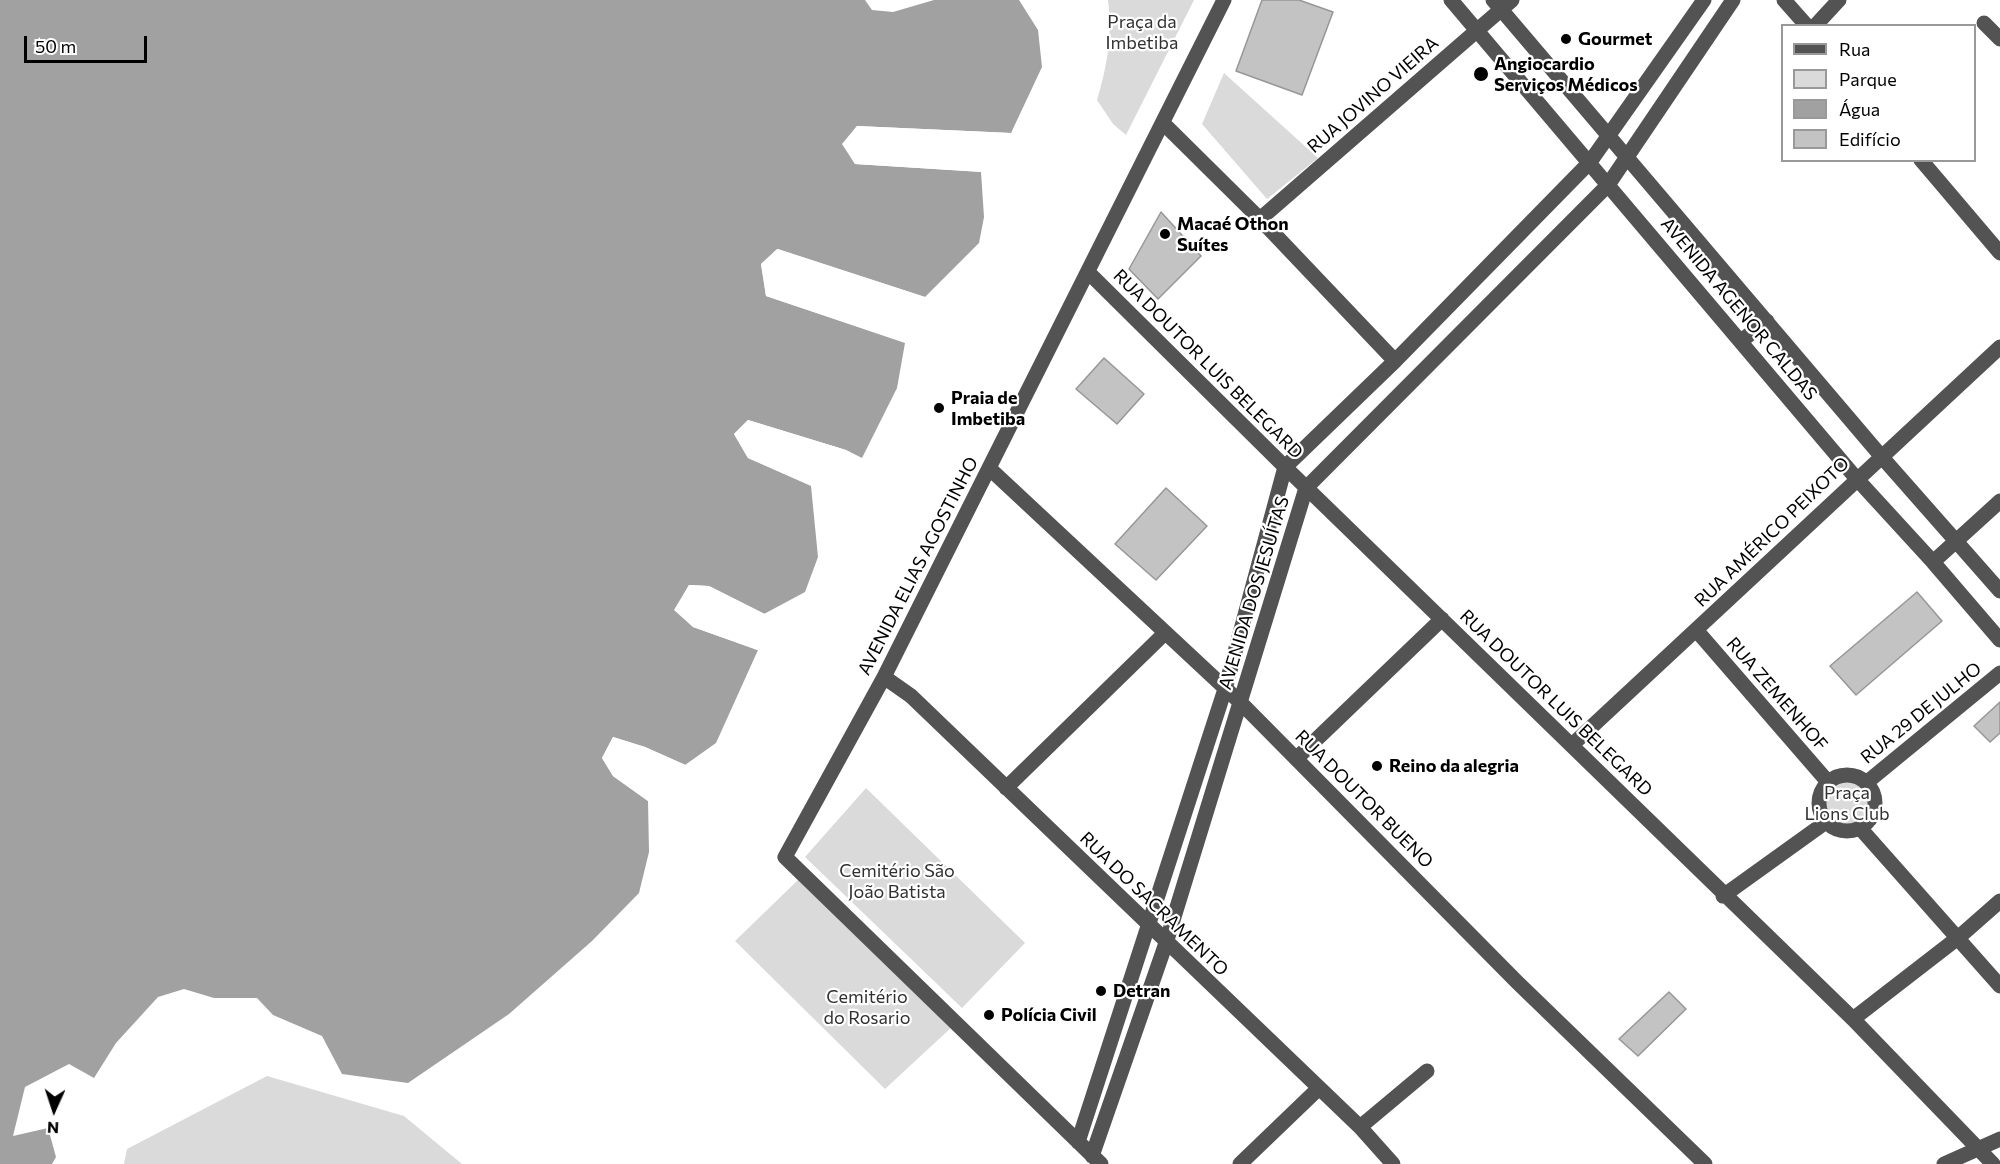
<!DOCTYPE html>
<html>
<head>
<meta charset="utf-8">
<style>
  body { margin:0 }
  #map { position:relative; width:2000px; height:1164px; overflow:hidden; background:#fff; font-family:Commissioner,sans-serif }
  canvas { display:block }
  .legend { position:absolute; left:1781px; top:24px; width:195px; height:138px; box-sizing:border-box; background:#fff; border:2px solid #999; margin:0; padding:8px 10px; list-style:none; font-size:18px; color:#000 }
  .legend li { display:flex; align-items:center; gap:12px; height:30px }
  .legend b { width:30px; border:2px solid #999 }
  .north { position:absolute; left:24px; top:1080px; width:60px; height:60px; -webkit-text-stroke:4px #fff; paint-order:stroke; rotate:183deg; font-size:16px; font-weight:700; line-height:24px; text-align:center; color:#000 }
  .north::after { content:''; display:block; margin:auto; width:21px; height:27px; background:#000; clip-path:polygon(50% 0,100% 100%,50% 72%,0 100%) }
  .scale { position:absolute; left:24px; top:36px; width:123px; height:27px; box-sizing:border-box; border:3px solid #000; border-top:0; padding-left:8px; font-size:18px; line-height:21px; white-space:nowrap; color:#000; -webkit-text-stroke:4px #fff; paint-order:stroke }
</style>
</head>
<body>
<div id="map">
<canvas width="2000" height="1164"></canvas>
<ul class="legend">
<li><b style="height:8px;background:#535353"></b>Rua</li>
<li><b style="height:16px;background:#dadada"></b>Parque</li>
<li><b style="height:16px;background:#a1a1a1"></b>Água</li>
<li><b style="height:16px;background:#c3c3c3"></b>Edifício</li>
</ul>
<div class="north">N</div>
<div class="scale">50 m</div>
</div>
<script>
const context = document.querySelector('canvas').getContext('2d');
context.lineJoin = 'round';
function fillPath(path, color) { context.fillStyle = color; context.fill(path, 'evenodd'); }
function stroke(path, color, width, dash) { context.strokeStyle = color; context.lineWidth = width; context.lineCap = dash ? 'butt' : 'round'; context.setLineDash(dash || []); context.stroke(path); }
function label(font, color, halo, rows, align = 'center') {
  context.font = font + ' Commissioner,sans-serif'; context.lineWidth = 4.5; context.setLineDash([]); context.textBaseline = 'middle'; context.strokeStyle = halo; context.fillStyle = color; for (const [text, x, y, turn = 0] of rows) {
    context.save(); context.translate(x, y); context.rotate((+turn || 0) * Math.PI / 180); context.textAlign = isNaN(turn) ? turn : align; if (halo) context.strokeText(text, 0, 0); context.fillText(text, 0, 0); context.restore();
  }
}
const green = new Path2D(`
  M1108 0H1194L1126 135 1113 124 1097 100C1107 67 1113 34 1108 0Z
  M1224 73 1318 158 1267 199 1202 124Z
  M1822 803a24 24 0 1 1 48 0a24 24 0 1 1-48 0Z
  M866 788 1025 943 962 1008 805 857Z
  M798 880 953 1026 885 1089 735 941Z
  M267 1076 404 1116 462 1164H124L127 1149Z`);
const water = new Path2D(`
  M0 0H865L872 10 893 12 934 0H1019L1038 30 1042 67 1011 133 857 126 843 144 855 164 981 172 984 217 979 243 925 297 778 249 761 264 766 296 905 343 897 388 862 458 846 450 748 420 734 434 748 458 811 486 818 557 805 592 764 614 709 586 689 585 675 610 693 627 758 650 716 743 685 765 645 747 613 737 602 758 613 776 648 801 649 852 639 893 592 941 509 1014 408 1083 342 1074 322 1036 273 1015 257 998H214L184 989 158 997 116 1043 94 1078 69 1064 25 1087 13 1136 48 1128 56 1157 52 1164H0Z`);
const pier = new Path2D(`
  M857 126 1011 133V136L859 129 846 144 857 161 981 169 984 172 855 164 842 144Z
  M777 249 925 297 927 299 778 252 764 265 769 294 857 323 907 343 766 296 761 264Z
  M748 420 846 450 864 460 861 461 845 453 749 424 738 434 750 455 813 484 815 487 748 458 734 434Z
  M689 585 709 586 767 615 762 616 708 589 691 588 678 610 694 624 759 647 760 651 693 627 674 610Z
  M613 737 645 747 688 766 684 768 614 741 605 758 615 774 651 802 648 801 613 776 602 758Z`);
const building = new Path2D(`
  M1262 0H1299L1333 12 1302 95 1236 71Z
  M1161 212 1201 256 1158 299 1129 269Z
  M1104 358 1144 394 1117 424 1076 389Z
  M1166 488 1207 526 1156 580 1115 544Z
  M1917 592 1942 621 1856 695 1830 666Z
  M2000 702V733L1990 742 1974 726Z
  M1669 992 1686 1009 1638 1056 1619 1039Z`);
const minor = new Path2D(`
  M1451 0 1856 478 1933 562 2000 640
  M1493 0 1881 456 2000 591
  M1784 0 1807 26
  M1984 23 2000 39
  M1815 26 1839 0
  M1163 123 1260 219 1395 361
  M1921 160 2000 253
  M1260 219 1512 0
  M1089 273 1285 467 1853 1019 1993 1164
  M1741 341 1767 321
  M989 468 1241 703 1517 982 1705 1164
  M1933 562 2000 501
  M1697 631 1828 782
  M884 677 911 696 1360 1127 1393 1164
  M1572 745 2000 347
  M1297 758 1442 619
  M1819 803a28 28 0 1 1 56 0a28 28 0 1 1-56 0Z
  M1866 783 2000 673
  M1006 788 1165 633
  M1860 828 2000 986
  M1723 896 1826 822
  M1853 1019 1959 937 2000 901
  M1360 1127 1427 1071
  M1078 1142 1225 689 1285 467 1395 361 1590 162 1704 0
  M1092 1156 1166 943 1306 488 1608 185 1733 0
  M1101 1164 785 857 884 677 1224 0
  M1240 1164 1318 1089
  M1944 1164 2000 1139`);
const markers = [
  [1566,39,6,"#000"],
  [1481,74,8,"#000"],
  [1165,234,6,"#000"],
  [939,408,6,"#000"],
  [1377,766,6,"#000"],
  [1101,991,6,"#000"],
  [989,1015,6,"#000"]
];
const parkNames = [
  ["Praça da",1142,22],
  ["Imbetiba",1142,43],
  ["Praça",1847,793],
  ["Lions Club",1847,814],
  ["Cemitério São",897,871],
  ["João Batista",897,892],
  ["Cemitério",867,997],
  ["do Rosario",867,1018]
];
const poiNames = [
  ["Gourmet",1578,39],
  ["Angiocardio",1494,64],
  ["Serviços Médicos",1494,85],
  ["Macaé Othon",1177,224],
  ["Suítes",1177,245],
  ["Praia de",951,398],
  ["Imbetiba",951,419],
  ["Reino da alegria",1389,766],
  ["Detran",1113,991],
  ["Polícia Civil",1001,1015]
];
const streetNames = [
  ["RUA JOVINO VIEIRA",1373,95,-41],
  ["AVENIDA AGENOR CALDAS",1739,309,50],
  ["RUA DOUTOR LUIS BELEGARD",1208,364,45],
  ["RUA AMÉRICO PEIXOTO",1772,532,-44],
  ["AVENIDA ELIAS AGOSTINHO",918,566,-63],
  ["AVENIDA DOS JESUÍTAS",1254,593,-73],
  ["RUA ZEMENHOF",1777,694,49],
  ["RUA DOUTOR LUIS BELEGARD",1556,703,44],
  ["RUA 29 DE JULHO",1921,713,-39],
  ["RUA DOUTOR BUENO",1364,799,45],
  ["RUA DO SACRAMENTO",1154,904,44]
];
fillPath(green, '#dadada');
fillPath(water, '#a1a1a1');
fillPath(pier, '#fff');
fillPath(building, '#c3c3c3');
stroke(building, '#979797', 1.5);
stroke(minor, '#535353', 15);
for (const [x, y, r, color] of markers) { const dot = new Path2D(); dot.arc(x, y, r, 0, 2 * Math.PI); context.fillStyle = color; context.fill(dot); stroke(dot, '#fff', 2); }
label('18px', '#313131', '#fff', parkNames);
label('bold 18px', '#000', '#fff', poiNames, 'left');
label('18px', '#000', '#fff', streetNames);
</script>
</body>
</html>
